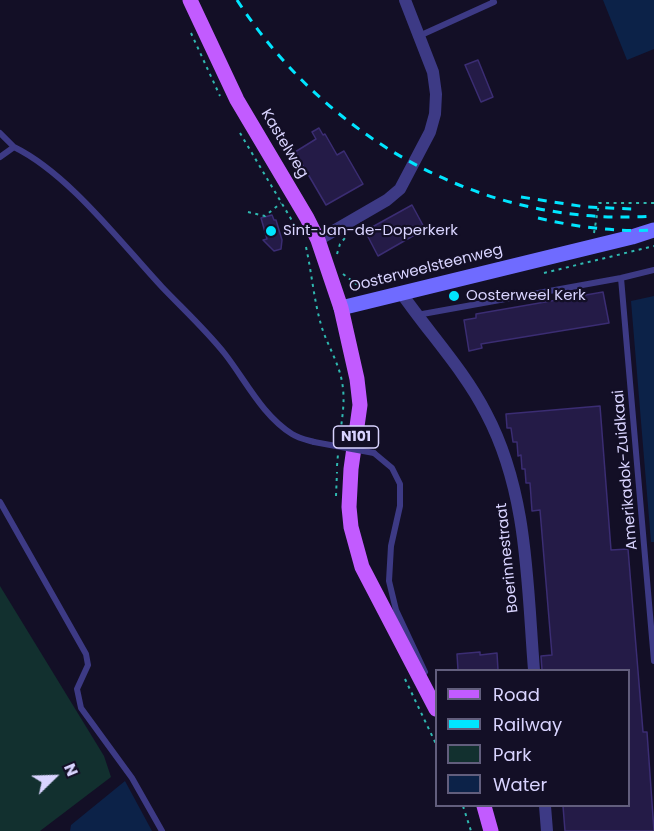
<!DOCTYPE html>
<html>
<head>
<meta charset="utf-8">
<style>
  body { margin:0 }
  #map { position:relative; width:654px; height:831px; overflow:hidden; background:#130f26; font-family:Poppins,sans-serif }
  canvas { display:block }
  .legend { position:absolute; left:435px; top:669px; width:195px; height:138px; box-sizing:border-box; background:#130f26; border:2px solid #625e7d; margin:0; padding:8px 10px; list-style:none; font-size:18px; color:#d9d4ff }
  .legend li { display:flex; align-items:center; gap:12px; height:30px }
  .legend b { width:30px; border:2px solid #625e7d }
  .north { position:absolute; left:24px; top:747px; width:60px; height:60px; -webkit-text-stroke:4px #130f26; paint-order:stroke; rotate:67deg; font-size:16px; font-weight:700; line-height:24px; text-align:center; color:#d9d4ff }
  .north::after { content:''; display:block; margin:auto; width:21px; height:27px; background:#d9d4ff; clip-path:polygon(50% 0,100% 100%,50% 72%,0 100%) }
</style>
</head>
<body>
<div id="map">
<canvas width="654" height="831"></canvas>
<ul class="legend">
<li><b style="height:8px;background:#c25bff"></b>Road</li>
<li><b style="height:8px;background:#00e5ff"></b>Railway</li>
<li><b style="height:16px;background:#12302f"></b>Park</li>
<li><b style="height:16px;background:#0c2248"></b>Water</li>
</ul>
<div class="north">N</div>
</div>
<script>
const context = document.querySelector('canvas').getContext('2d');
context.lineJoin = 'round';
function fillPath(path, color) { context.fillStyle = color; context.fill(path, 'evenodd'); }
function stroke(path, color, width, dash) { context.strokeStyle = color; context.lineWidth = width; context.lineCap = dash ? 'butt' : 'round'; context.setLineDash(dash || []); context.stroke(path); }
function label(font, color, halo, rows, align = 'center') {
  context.font = font + ' Poppins,sans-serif'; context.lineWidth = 4.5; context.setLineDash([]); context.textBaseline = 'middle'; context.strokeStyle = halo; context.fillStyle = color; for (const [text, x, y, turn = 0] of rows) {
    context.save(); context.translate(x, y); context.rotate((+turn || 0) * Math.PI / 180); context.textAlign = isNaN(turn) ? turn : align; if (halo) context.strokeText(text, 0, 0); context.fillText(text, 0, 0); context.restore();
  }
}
const green = new Path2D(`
  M0 586 104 756 111 777 40 831H0Z`);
const water = new Path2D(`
  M603 0H654V49L627 60Z
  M654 296V542H651L631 301Z
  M125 781 152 831H70L71 825Z`);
const building = new Path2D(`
  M478 60 493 97 481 102 465 65Z
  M319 128 323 135 325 134 337 155 344 151 363 184 326 205 295 152 316 139 312 132Z
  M412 205 425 229 378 256 365 231Z
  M272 215 274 220H276L282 240 281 249 274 251 263 240 267 239 261 218Z
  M603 292 609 323 481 344 482 348 469 351 464 320 476 318V314Z
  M600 406 611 550 628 549 643 732H647L654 831H565L563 806H628V670H542L541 656 552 655 540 510 532 511 530 483H526L525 469H522L521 455 518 456 517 442H513L511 428H507L506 414Z
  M480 652V655L497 653 498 670H458L457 654Z`);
const path = new Path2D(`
  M191 33 220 96
  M240 133 300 234
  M248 212 265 216 281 203
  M594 233 599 203H654
  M306 247C312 274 314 302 322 328 329 349 341 366 343 389 345 406 341 422 340 439
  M337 254 340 244 345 238
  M544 273 654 246
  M343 274 356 284 369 287
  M337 466 338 454
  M336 496 337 472
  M405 679 436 744
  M463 806 471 831`);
const lane = new Path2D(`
  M419 36 494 2 493 0
  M0 133 14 147
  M0 157 14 147C69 174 120 242 162 287 183 309 206 330 225 354 246 381 262 415 292 434 298 438 307 440 314 442
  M621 278 654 661
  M417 315 621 278 654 270
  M374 453 392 468 400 484V506L391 546 389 581 396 610 425 672
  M0 502 86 654 88 665 77 689 81 708 132 778 162 831`);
const street = new Path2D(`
  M318 240 387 200 400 189 430 132 435 114 436 94 433 72 405 0
  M402 294C429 333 464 370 486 413 528 492 527 583 534 670
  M545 806 547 831`);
const secondary = new Path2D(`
  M341 308 632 237 654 230`);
const primary = new Path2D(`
  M190 0 237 100 307 218 318 240 341 308 357 379 360 405 351 469 349 507 351 527 362 567 436 709
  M484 806 491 831`);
const rail = new Path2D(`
  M237 0C328 140 485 228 654 216
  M521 197 586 207 634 209
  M538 218C576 227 615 232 654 230`);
const laneBridge = new Path2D(`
  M314 442 374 453`);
const markers = [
  [271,231,6,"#00e5ff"],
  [454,296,6,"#00e5ff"]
];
const shields = [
  [356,437,45]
];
const shieldNames = [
  ["N101",356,437]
];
const streetNames = [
  ["Kastelweg",284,144,59],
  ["Oosterweelsteenweg",426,269,-14],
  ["Amerikadok-Zuidkaai",626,470,-95],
  ["Boerinnestraat",508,558,-96]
];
const poiNames = [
  ["Sint-Jan-de-Doperkerk",283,231],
  ["Oosterweel Kerk",466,296]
];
fillPath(green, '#12302f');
fillPath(water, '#0c2248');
fillPath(building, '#241b47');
stroke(building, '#3b2d73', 1.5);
stroke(path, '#2fb8b0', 2, [3, 4.5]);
stroke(lane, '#3d3a85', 6);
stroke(street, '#3d3a85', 12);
stroke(secondary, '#6f6bff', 15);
stroke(primary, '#c25bff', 15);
stroke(rail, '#00e5ff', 3, [9, 8]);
stroke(laneBridge, '#3d3a85', 6);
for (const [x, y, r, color] of markers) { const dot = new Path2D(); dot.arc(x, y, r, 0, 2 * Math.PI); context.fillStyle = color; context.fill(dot); stroke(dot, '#130f26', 2); }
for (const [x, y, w] of shields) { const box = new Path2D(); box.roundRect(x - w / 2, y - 11, w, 22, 4.5); context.fillStyle = '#130f26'; context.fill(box); stroke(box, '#d9d4ff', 1.5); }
label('bold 14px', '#d9d4ff', null, shieldNames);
label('15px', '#d9d4ff', '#130f26', streetNames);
label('15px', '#d9d4ff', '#130f26', poiNames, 'left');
</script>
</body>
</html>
